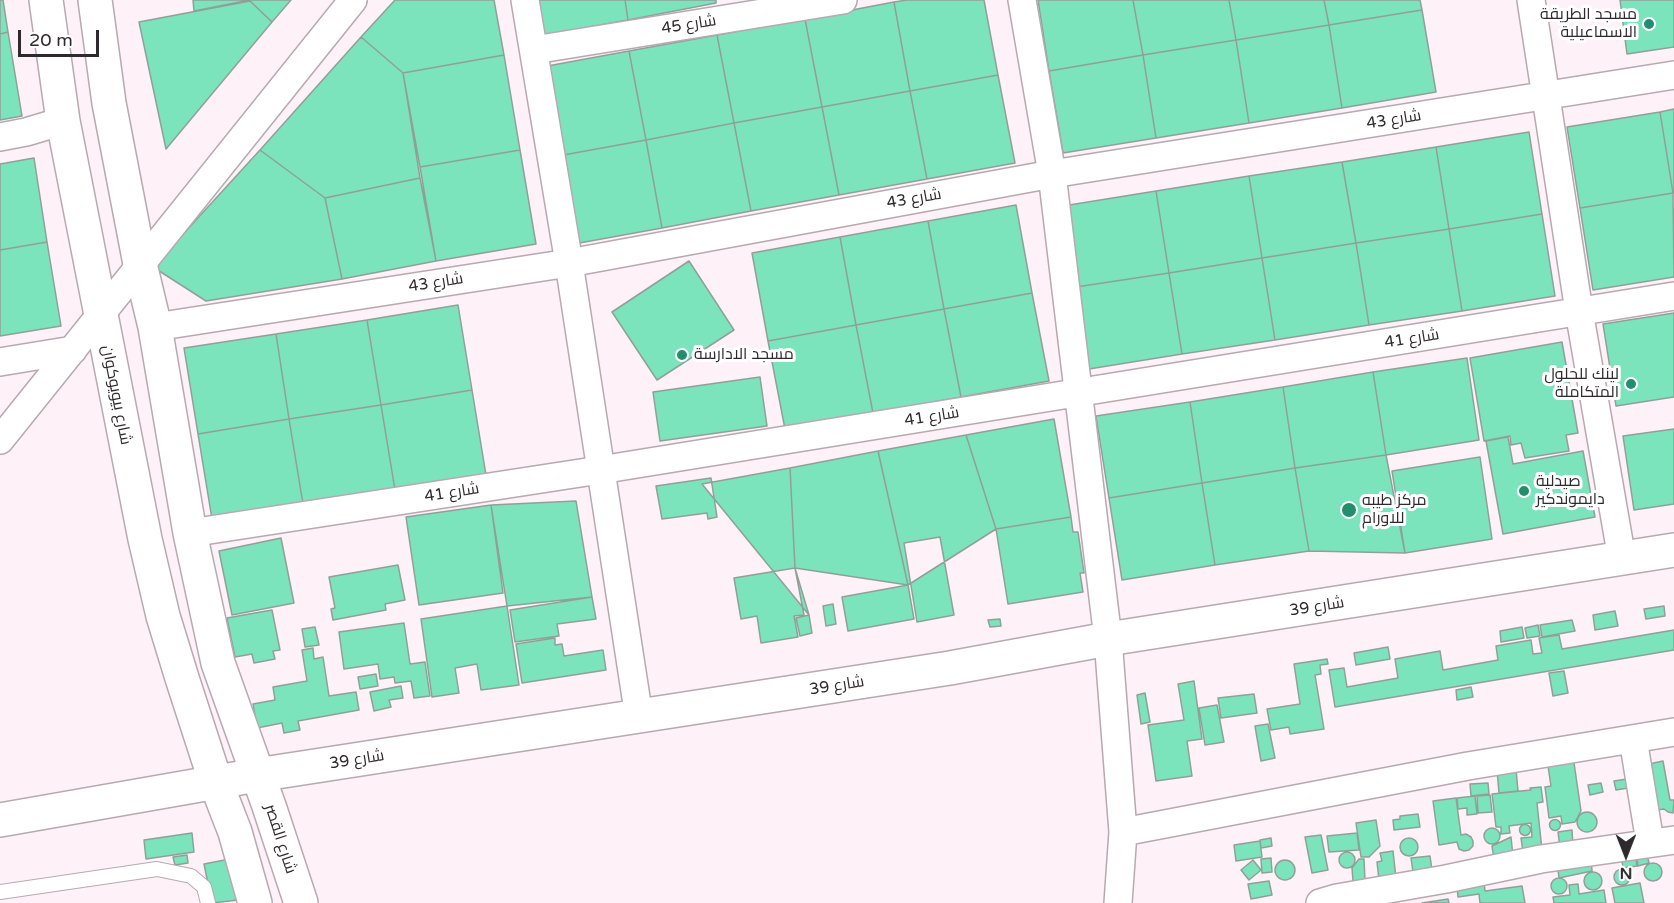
<!DOCTYPE html>
<html>
<head>
<meta charset="utf-8">
<style>
  body { margin:0 }
  #map { position:relative; width:1674px; height:903px; overflow:hidden; background:#fef1f8; font-family:"Varela Round",sans-serif }
  canvas { display:block }
  .north { position:absolute; left:1596px; top:825px; width:60px; height:60px; -webkit-text-stroke:4px #fff; paint-order:stroke; rotate:180deg; font-size:16px; font-weight:700; line-height:24px; text-align:center; color:#2e292c }
  .north::after { content:''; display:block; margin:auto; width:21px; height:27px; background:#2e292c; clip-path:polygon(50% 0,100% 100%,50% 72%,0 100%) }
  .scale { position:absolute; left:18px; top:30px; width:81px; height:27px; box-sizing:border-box; border:3px solid #2e292c; border-top:0; padding-left:8px; font-size:18px; line-height:21px; white-space:nowrap; color:#2e292c; -webkit-text-stroke:4px #fff; paint-order:stroke }
</style>
</head>
<body>
<div id="map">
<canvas width="1674" height="903"></canvas>
<div class="north">N</div>
<div class="scale">20 m</div>
</div>
<script>
const context = document.querySelector('canvas').getContext('2d');
context.lineJoin = 'round';
function fillPath(path, color) { context.fillStyle = color; context.fill(path, 'evenodd'); }
function stroke(path, color, width, dash) { context.strokeStyle = color; context.lineWidth = width; context.lineCap = dash ? 'butt' : 'round'; context.setLineDash(dash || []); context.stroke(path); }
function label(font, color, halo, rows, align = 'center') {
  context.font = font + ' "Varela Round",Cairo,sans-serif'; context.lineWidth = 6; context.setLineDash([]); context.textBaseline = 'middle'; context.strokeStyle = halo; context.fillStyle = color; for (const [text, x, y, turn = 0] of rows) {
    context.save(); context.translate(x, y); context.rotate((+turn || 0) * Math.PI / 180); context.textAlign = isNaN(turn) ? turn : align; if (halo) context.strokeText(text, 0, 0); context.fillText(text, 0, 0); context.restore();
  }
}
const building = new Path2D(`
  M0 0H3L8 32 0 34Z
  M193 0H250L194 11Z
  M249 0H291L272 22Z
  M395 0H494L504 55 403 73 361 37Z
  M534 0H625L628 20 540 36Z
  M625 0H716V3L628 20Z
  M907 0H984L998 75 910 91 894 2Z
  M1038 0H1133L1143 55 1049 71Z
  M1133 0H1229L1236 40 1143 55Z
  M1229 0H1324L1329 25 1236 40Z
  M1324 0H1420L1422 10 1329 25Z
  M1620 0H1674V47L1627 54Z
  M250 1 272 22 166 149 139 22Z
  M894 2 910 91 822 107 805 19Z
  M1422 10 1436 92 1342 108 1329 25Z
  M805 19 822 107 734 123 717 35Z
  M1329 25 1342 108 1249 123 1236 40Z
  M8 32 22 116 0 120V34Z
  M717 35 734 123 646 140 629 51Z
  M361 37 403 73 420 178 325 198 260 150Z
  M1236 40 1249 123 1156 138 1143 55Z
  M629 51 646 140 558 156 542 67Z
  M504 55 520 150 420 167 403 73Z
  M1143 55 1156 138 1063 153 1049 71Z
  M998 75 1015 163 927 179 910 91Z
  M910 91 927 179 839 195 822 107Z
  M822 107 839 195 751 211 734 123Z
  M1674 109V193H1673L1660 112Z
  M1660 112 1673 193 1580 208 1567 127Z
  M734 123 751 211 662 228 646 140Z
  M1529 132 1542 214 1449 229 1436 147Z
  M646 140 662 228 574 244 558 156Z
  M1436 147 1449 229 1356 243 1342 162Z
  M260 150 325 198 342 279 206 301 153 267Z
  M520 150 536 244 436 261 420 167Z
  M34 158 47 242 0 250V164Z
  M1342 162 1356 243 1262 258 1249 176Z
  M1249 176 1262 258 1169 273 1156 191Z
  M420 178 436 261 342 279 325 198Z
  M1156 191 1169 273 1076 287 1063 206Z
  M1673 193 1674 277 1593 290 1580 208Z
  M1016 205 1032 293 944 309 928 221Z
  M1542 214 1555 296 1462 311 1449 229Z
  M928 221 944 309 856 325 840 237Z
  M1449 229 1462 311 1369 325 1356 243Z
  M840 237 856 325 768 341 752 253Z
  M47 242 61 326 0 336V250Z
  M1356 243 1369 325 1275 340 1262 258Z
  M1262 258 1275 340 1182 354 1169 273Z
  M689 261 734 330 657 380 612 312Z
  M1169 273 1182 354 1089 369 1076 287Z
  M1032 293 1049 381 961 397 944 309Z
  M458 305 472 390 381 405 367 320Z
  M944 309 961 397 873 413 856 325Z
  M1674 313V397L1616 406 1603 324Z
  M367 320 381 405 289 419 276 334Z
  M856 325 873 413 785 429 768 341Z
  M276 334 289 419 198 434 184 348Z
  M1562 342 1578 433 1566 435 1569 451 1525 458 1521 443 1511 445 1510 436 1484 441 1470 358Z
  M1467 358 1479 440 1386 455 1373 372Z
  M1373 372 1386 455 1295 468 1283 387Z
  M760 377 767 426 660 441 653 392Z
  M1283 387 1295 468 1202 483 1190 402Z
  M472 390 486 475 395 490 381 405Z
  M1190 402 1202 483 1109 498 1096 416Z
  M381 405 395 490 303 504 289 419Z
  M289 419 303 504 212 519 198 434Z
  M1054 419 1071 517 996 529 966 435Z
  M1674 429V504L1634 510 1623 436Z
  M966 435 996 529 908 585 878 451Z
  M1508 437 1513 464 1583 451 1595 517 1503 534 1486 441Z
  M878 451 908 585 795 568 790 468Z
  M1386 455 1405 553 1309 551 1295 468Z
  M1480 457 1492 539 1405 553 1392 471Z
  M790 468 795 568 809 615 702 484Z
  M1295 468 1309 551 1215 565 1202 483Z
  M711 478 717 517 708 519 707 513 662 519 656 486Z
  M1202 483 1215 565 1122 580 1109 498Z
  M576 501 592 597 507 606 491 505Z
  M491 505 503 593 419 605 406 517Z
  M1071 517 1073 532H1078L1084 573H1080L1083 592 1008 604 996 529Z
  M940 537 954 615 917 622 904 543Z
  M281 538 294 603 232 615 219 551Z
  M398 565 405 600 385 604 386 610 333 620 331 609 335 608 329 577Z
  M795 568 804 615 794 616 798 637 761 643 757 616 741 619 734 578Z
  M908 585 914 619 848 631 842 597Z
  M592 597 596 619 557 624 559 636 515 642 510 610Z
  M833 604 836 624 826 626 823 606Z
  M507 606 519 685 481 690 477 664 455 668 459 693 432 697 421 619Z
  M1664 606 1665 616 1646 619 1644 609Z
  M272 610 280 650 273 651 275 659 254 663 252 654 235 657 227 618Z
  M1615 611 1618 626 1595 630 1593 615Z
  M809 615 812 633 800 636 796 618Z
  M1000 619 1001 626 990 627 988 620Z
  M1572 620 1575 631 1542 637 1540 625Z
  M404 623 410 664 425 662 430 696 414 698 411 681 395 683 394 677 380 679 378 664 344 669 339 632Z
  M1538 625 1540 636 1527 638 1525 628Z
  M315 627 319 645 305 647 302 629Z
  M1522 627 1524 638 1501 642 1500 631Z
  M1674 630V650L1335 707 1329 670 1344 668 1347 687 1398 678 1395 659 1440 651 1443 670 1498 660 1496 646 1531 640 1533 654 1542 653 1539 638 1559 635 1562 649Z
  M555 638V645L562 644 564 656 603 650 606 670 522 683 516 644Z
  M1388 647 1390 659 1356 665 1354 653Z
  M313 648 314 659 323 657 329 696 356 692 359 710 298 721 300 730 284 733 282 723 257 728 253 704 275 700 273 687 307 681 302 650Z
  M1327 659 1328 664 1320 665 1321 674 1315 675 1324 729 1290 734 1289 727 1271 730 1267 709 1300 704 1294 664Z
  M1564 671 1568 693 1553 696 1549 673Z
  M376 674 378 686 360 689 358 677Z
  M1194 681 1202 739 1187 741 1192 776 1156 781 1148 725 1184 720 1178 684Z
  M401 686 403 698 389 700 391 707 374 711 370 692Z
  M1471 687 1473 697 1457 700 1456 690Z
  M1145 693 1150 722 1141 724 1137 695Z
  M1254 694 1257 713 1221 718 1218 698Z
  M1217 705 1224 742 1205 745 1199 708Z
  M1268 724 1275 758 1261 761 1255 726Z
  M1573 756 1581 811 1575 822 1562 824 1561 816 1549 818 1545 787 1551 786 1548 766 1561 765 1560 758Z
  M1663 761 1670 800H1674L1673 813 1668 812 1664 809 1657 810 1649 764Z
  M1516 769 1518 791 1499 793 1497 770Z
  M1627 779 1628 788 1616 790 1614 781Z
  M1488 783 1489 794 1471 796 1470 784Z
  M1601 783 1603 792 1590 795 1588 785Z
  M1541 787 1543 802 1537 803 1542 850 1523 852 1521 838 1532 837 1531 823 1509 826 1510 833 1501 834V827H1496L1492 794 1531 790 1530 788Z
  M1490 795 1492 812 1478 813 1477 796Z
  M1475 796 1477 814 1467 815V808L1458 809 1457 798Z
  M1456 798 1461 835 1466 834 1471 837 1473 841V846L1469 850 1464 851 1459 849 1457 842 1439 845 1433 801Z
  M1577 822a10 10 0 1 1 20 0a10 10 0 1 1-20 0Z
  M1418 814 1420 827 1394 830 1393 820 1400 819V816Z
  M1549.5 825a5.5 5.5 0 1 1 11 0a5.5 5.5 0 1 1-11 0Z
  M1376 820 1380 846 1369 857H1361L1356 823Z
  M1519.5 830a5.5 5.5 0 1 1 11 0a5.5 5.5 0 1 1-11 0Z
  M1484 836a8 8 0 1 1 16 0a8 8 0 1 1-16 0Z
  M1572 830 1573 846 1560 848 1558 832Z
  M192 833 194 852 146 859 144 840Z
  M1357 833 1359 850 1329 852 1327 836Z
  M1321 835 1328 870 1312 873 1305 837Z
  M1511 837 1513 856 1494 859 1492 846Z
  M1271 838 1272 846 1261 848 1260 840Z
  M1400 847a9 9 0 1 1 18 0a9 9 0 1 1-18 0Z
  M1260 841 1262 857 1236 861 1234 845Z
  M1646 850 1649 863 1638 866 1636 852Z
  M1393 851 1396 878 1379 880 1377 862 1382 861 1380 853Z
  M1635 851 1637 866 1623 868 1621 854Z
  M1339 860a8 8 0 1 1 16 0a8 8 0 1 1-16 0Z
  M187 855 188 863 175 865 173 857Z
  M1430 856 1432 870 1413 872 1411 858Z
  M1271 858 1272 872 1262 873 1261 859Z
  M1591 858 1592 871 1559 878 1557 862Z
  M230 859 238 900 212 903 204 864Z
  M1359 859H1364L1365 881H1353L1352 868Z
  M1275 870a10 10 0 1 1 20 0a10 10 0 1 1-20 0Z
  M1253 860 1261 870 1249 880 1241 870Z
  M1644 872a9 9 0 1 1 18 0a9 9 0 1 1-18 0Z
  M1614 877a8 8 0 1 1 16 0a8 8 0 1 1-16 0Z
  M1584 881a9 9 0 1 1 18 0a9 9 0 1 1-18 0Z
  M1551 886a8 8 0 1 1 16 0a8 8 0 1 1-16 0Z
  M1269 881 1272 895 1251 899 1248 884Z
  M1484 881 1485 891 1522 886 1525 903H1480L1479 894 1458 897 1457 886Z
  M1640 883 1644 903H1615L1612 888Z
  M1578 884 1579 894 1604 890 1606 903H1554L1553 897 1570 895 1569 885Z
  M1448 899 1449 903H1422Z`);
const service = new Path2D(`
  M0 892 157 869 191 876 204 887 208 903`);
const minor = new Path2D(`
  M525 0 569 263 639 717
  M1022 0 1052 174 1108 639 1123 832 1118 903
  M1531 0 1579 311 1622 559
  M534 50 843 0
  M0 137 26 132 63 121
  M155 327 569 263 1052 174 1674 75
  M0 362 73 350
  M0 440 353 0
  M190 533 600 470 1674 296
  M1633 739 1650 842
  M1123 832 1468 766 1674 732
  M1320 903 1337 898 1446 879 1541 859 1674 840`);
const tertiary = new Path2D(`
  M0 820 257 775 950 668 1108 639 1674 550`);
const secondary = new Path2D(`
  M46 0 63 121 145 539 163 616 182 678 216 783 235 832 255 903
  M95 0 109 103 140 264 155 327 190 533 218 663 269 806 301 903`);
const markers = [
  [1649,24,6,"#228e6d"],
  [682,355,6,"#228e6d"],
  [1631,384,6,"#228e6d"],
  [1524,491,6,"#228e6d"],
  [1349,510,8,"#228e6d"]
];
const poiNames = [
  ["مسجد الطريقة",1637,15,"right"],
  ["الاسماعيلية",1637,33,"right"],
  ["مسجد الادارسة",694,355],
  ["لينك للحلول",1619,375,"right"],
  ["المتكاملة",1619,393,"right"],
  ["صيدلية",1536,482],
  ["دايموندكير",1536,500],
  ["مركز طيبه",1362,501],
  ["للاورام",1362,519]
];
const streetNames = [
  ["شارع 45",689,25,-9],
  ["شارع 43",1394,120,-9],
  ["شارع 43",914,199,-10],
  ["شارع 43",436,283,-9],
  ["شارع 41",1412,339,-9],
  ["شارع بيويوكوان",116,395,79],
  ["شارع 41",932,417,-9],
  ["شارع 41",452,493,-9],
  ["شارع 39",1317,607,-9],
  ["شارع 39",837,686,-9],
  ["شارع 39",357,760,-9],
  ["شارع القصر",280,839,72]
];
fillPath(building, '#7be4bd');
stroke(building, '#90a099', 1.5);
stroke(service, '#b8a9b1', 16);
stroke(minor, '#b8a9b1', 30);
stroke(tertiary, '#b8a9b1', 36);
stroke(secondary, '#b8a9b1', 36);
stroke(service, '#fff', 14);
stroke(minor, '#fff', 27);
stroke(tertiary, '#fff', 33);
stroke(secondary, '#fff', 33);
for (const [x, y, r, color] of markers) { const dot = new Path2D(); dot.arc(x, y, r, 0, 2 * Math.PI); context.fillStyle = color; context.fill(dot); stroke(dot, '#fff', 2); }
label('16px', '#2e292c', '#fff', poiNames, 'left');
label('16px', '#2e292c', '#fff', streetNames);
</script>
</body>
</html>
